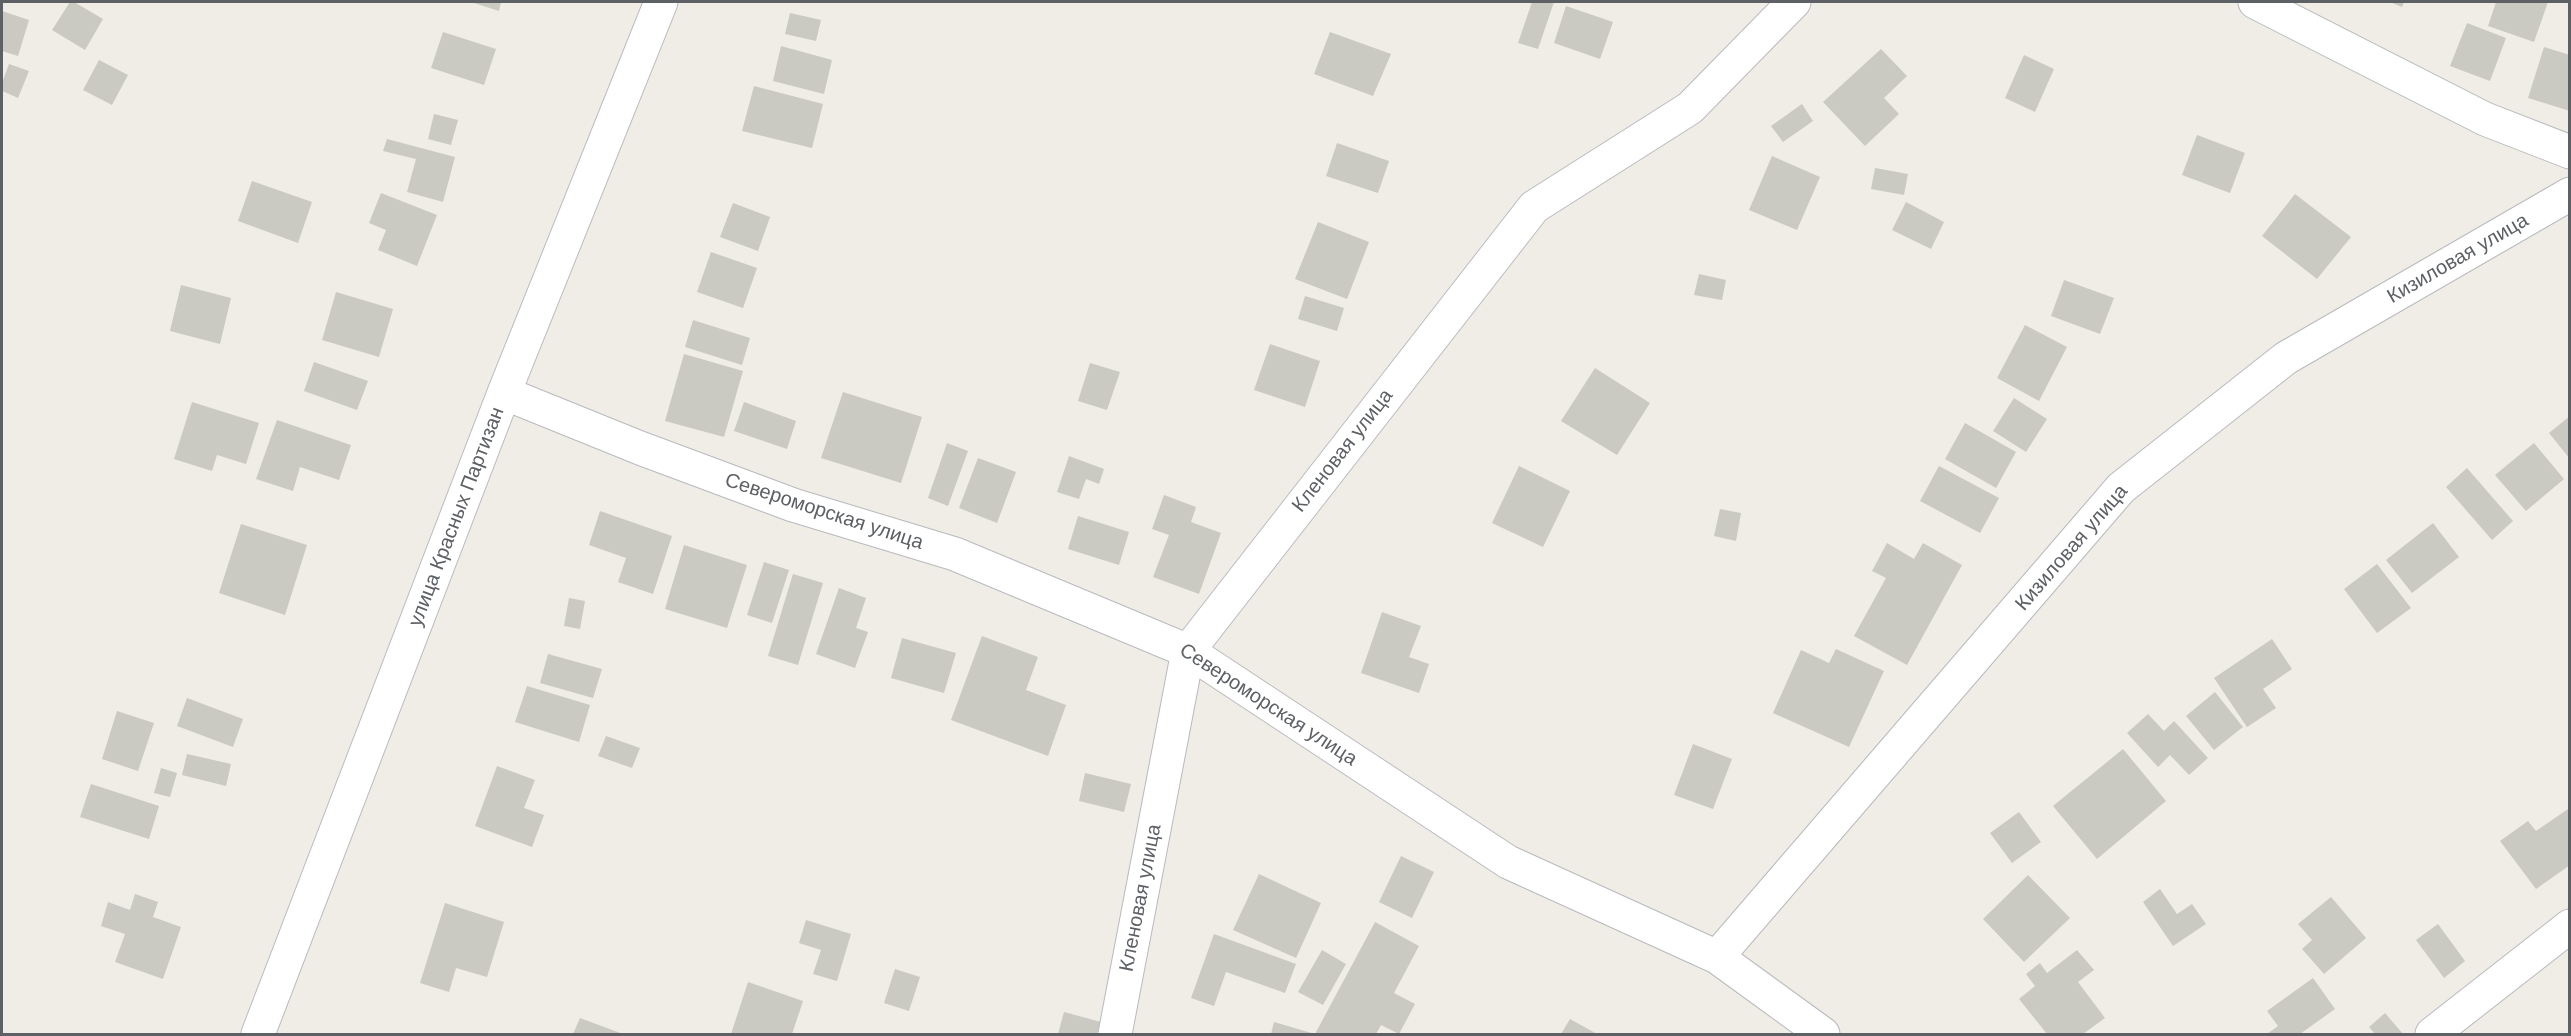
<!DOCTYPE html>
<html>
<head>
<meta charset="utf-8">
<style>
  body { margin:0 }
  #map { position:relative; width:2571px; height:1036px; overflow:hidden; background:#efede6; font-family:Arial,sans-serif }
  canvas { display:block }
  .frame { position:absolute; inset:0; border:3px solid #5d6065; pointer-events:none }
</style>
</head>
<body>
<div id="map">
<canvas width="2571" height="1036"></canvas>
<div class="frame"></div>
</div>
<script>
const context = document.querySelector('canvas').getContext('2d');
context.lineJoin = 'round';
function fillPath(path, color) { context.fillStyle = color; context.fill(path, 'evenodd'); }
function stroke(path, color, width, dash) { context.strokeStyle = color; context.lineWidth = width; context.lineCap = dash ? 'butt' : 'round'; context.setLineDash(dash || []); context.stroke(path); }
function label(font, color, halo, rows, align = 'center') {
  context.font = font + ' Arial,sans-serif'; context.lineWidth = 4.5; context.setLineDash([]); context.textBaseline = 'middle'; context.strokeStyle = halo; context.fillStyle = color; for (const [text, x, y, turn = 0] of rows) {
    context.save(); context.translate(x, y); context.rotate((+turn || 0) * Math.PI / 180); context.textAlign = isNaN(turn) ? turn : align; if (halo) context.strokeText(text, 0, 0); context.fillText(text, 0, 0); context.restore();
  }
}
const building = new Path2D(`
  M70 2H74L103 19 85 50 52 30Z
  M471 2H501L499 11Z
  M1532 2H1554L1538 49 1518 43Z
  M2390 2H2404L2402 7Z
  M2496 2H2548L2534 42 2488 26Z
  M1566 6 1613 22 1600 59 1554 43Z
  M2 11 29 20 18 56 2 51Z
  M790 13 821 20 816 41 785 34Z
  M2467 23 2506 38 2490 81 2450 66Z
  M443 32 496 49 484 85 431 68Z
  M1330 32 1391 54 1373 96 1314 74Z
  M781 46 832 60 824 94 773 81Z
  M2544 47 2570 55V111L2528 98Z
  M1881 49 1907 76 1884 98 1899 114 1865 146 1823 102Z
  M2024 55 2054 69 2035 112 2005 98Z
  M99 60 128 75 112 105 83 90Z
  M9 64 29 71 18 98 2 91V83Z
  M754 86 823 104 812 148 742 131Z
  M1802 104 1813 121 1783 142 1771 126Z
  M434 114 458 120 451 145 428 139Z
  M2197 135 2245 153 2230 193 2182 175Z
  M387 139 455 157 443 202 407 192 416 159 383 151Z
  M1337 143 1389 161 1378 193 1326 176Z
  M1772 156 1820 177 1797 230 1749 210Z
  M1875 168 1908 174 1904 195 1871 189Z
  M252 181 312 202 298 243 238 221Z
  M381 193 437 215 417 266 378 250 386 230 369 223Z
  M2295 194 2351 237 2317 279 2262 236Z
  M1906 202 1944 222 1931 249 1892 230Z
  M733 203 770 217 758 251 720 237Z
  M1318 222 1369 242 1347 299 1295 279Z
  M711 252 757 268 743 308 697 292Z
  M1699 274 1726 280 1722 300 1694 295Z
  M2064 280 2114 298 2100 334 2051 316Z
  M181 285 231 298 220 344 170 331Z
  M336 292 393 309 379 357 322 340Z
  M1305 296 1344 308 1337 331 1298 319Z
  M693 320 750 338 742 365 685 347Z
  M2025 325 2067 347 2039 401 1997 378Z
  M1270 344 1320 361 1305 407 1254 390Z
  M684 354 743 371 724 437 665 421Z
  M314 362 368 381 357 410 304 391Z
  M1090 363 1120 372 1107 410 1078 401Z
  M1595 368 1650 403 1617 455 1561 421Z
  M843 392 922 417 901 483 821 458Z
  M2014 398 2047 419 2026 452 1993 431Z
  M192 402 259 423 246 464 217 455 212 471 174 459Z
  M744 402 796 421 787 449 734 431Z
  M2570 416V459L2549 433Z
  M277 420 351 445 339 480 300 467 293 491 256 479Z
  M1965 423 2016 452 1996 488 1945 459Z
  M947 443 968 451 948 506 928 498Z
  M2534 443 2564 479 2526 511 2495 475Z
  M1069 456 1104 469 1099 484 1086 479 1079 499 1057 492Z
  M978 458 1016 472 997 523 959 508Z
  M1519 466 1570 491 1543 547 1492 523Z
  M1939 466 1999 498 1980 533 1920 501Z
  M2467 468 2513 521 2492 540 2446 487Z
  M1164 495 1196 507 1191 522 1221 533 1199 594 1153 577 1169 535 1152 529Z
  M1720 509 1741 513 1736 541 1714 536Z
  M600 511 672 536 653 594 618 582 626 558 589 545Z
  M1078 516 1129 532 1119 565 1068 549Z
  M2433 523 2459 557 2412 593 2386 560Z
  M241 524 307 545 285 615 219 593Z
  M1887 543 1914 559 1923 543 1962 565 1907 665 1854 636 1886 578 1872 571Z
  M684 545 747 565 727 628 665 609Z
  M764 562 789 570 772 623 747 615Z
  M2377 564 2411 608 2377 633 2344 589Z
  M793 574 823 583 798 665 768 656Z
  M839 588 866 598 856 628 868 632 855 668 816 654Z
  M569 598 585 601 580 629 564 626Z
  M1382 612 1421 626 1409 657 1429 664 1419 693 1361 673Z
  M982 636 1038 657 1026 690 1066 705 1048 756 951 720Z
  M902 638 956 653 944 693 891 678Z
  M2272 639 2292 669 2263 689 2276 708 2247 727 2214 678Z
  M1836 649 1884 671 1849 747 1773 713 1801 650 1829 663Z
  M548 654 602 669 593 698 540 683Z
  M527 686 590 705 579 742 515 722Z
  M2215 692 2243 727 2214 750 2186 716Z
  M187 698 243 719 233 747 177 726Z
  M117 711 154 723 138 771 102 759Z
  M2148 714 2164 731 2174 721 2208 758 2189 775 2170 755 2158 767 2127 733Z
  M606 736 640 748 632 768 598 756Z
  M1693 744 1732 759 1713 809 1674 795Z
  M2123 749 2166 801 2097 859 2053 806Z
  M187 754 231 764 226 786 182 775Z
  M497 766 535 780 524 808 544 815 532 847 475 826Z
  M161 768 177 773 170 797 154 793Z
  M1085 773 1131 784 1124 812 1079 801Z
  M91 784 159 806 149 839 80 817Z
  M2568 809 2570 811V865L2536 889 2500 841 2528 821 2536 831Z
  M2019 812 2041 842 2012 863 1990 833Z
  M1401 856 1434 872 1412 918 1379 902Z
  M1259 874 1321 903 1296 958 1233 930Z
  M2028 875 2070 918 2024 962 1983 919Z
  M2160 889 2177 914 2192 904 2206 924 2173 946 2143 902Z
  M135 894 158 902 153 917 181 927 163 979 115 962 125 934 101 926 108 902 130 910Z
  M2331 897 2366 938 2324 974 2302 949 2312 940 2298 924Z
  M445 903 504 922 487 977 456 968 449 992 420 983Z
  M806 920 851 934 837 981 813 974 821 950 799 943Z
  M1375 922 1419 946 1394 993 1415 1004 1399 1034 1381 1025 1376 1034H1315Z
  M2438 924 2465 961 2444 978 2416 940Z
  M1214 934 1296 964 1285 993 1226 972 1214 1006 1191 998Z
  M1322 950 1346 964 1323 1005 1298 992Z
  M2077 950 2094 970 2078 982 2105 1018 2083 1034H2047L2019 999 2035 986 2026 974 2040 963 2047 973Z
  M895 969 920 977 909 1011 884 1003Z
  M2313 978 2335 1009 2300 1034H2267L2278 1026 2267 1011Z
  M748 982 803 1001 792 1034H731Z
  M1064 1012 1101 1022 1097 1034H1058Z
  M2385 1013 2403 1034H2375L2369 1027Z
  M580 1018 623 1034H573Z
  M1570 1019 1597 1034H1561Z
  M1274 1022 1315 1034H1271Z`);
const minor = new Path2D(`
  M2255 2 2485 119 2570 152
  M504 393 640 448 793 505 955 554 1188 651 1508 862 1717 957 1823 1034
  M1717 957 2121 488 2286 358 2570 194
  M258 1034 504 393 661 2
  M1115 1034 1188 651 1534 207 1690 108 1794 2
  M2432 1034 2570 926`);
const streetNames = [
  ["Кизиловая улица",2458,259,-30],
  ["Кленовая улица",1343,451,-52],
  ["Североморская улица",824,512,18],
  ["улица Красных Партизан",457,517,-69],
  ["Кизиловая улица",2072,548,-49],
  ["Североморская улица",1268,705,33],
  ["Кленовая улица",1141,898,-79]
];
fillPath(building, '#cac9c2');
stroke(minor, '#b8babe', 35);
stroke(minor, '#fff', 33);
label('20px', '#5d6065', '#fff', streetNames);
</script>
</body>
</html>
